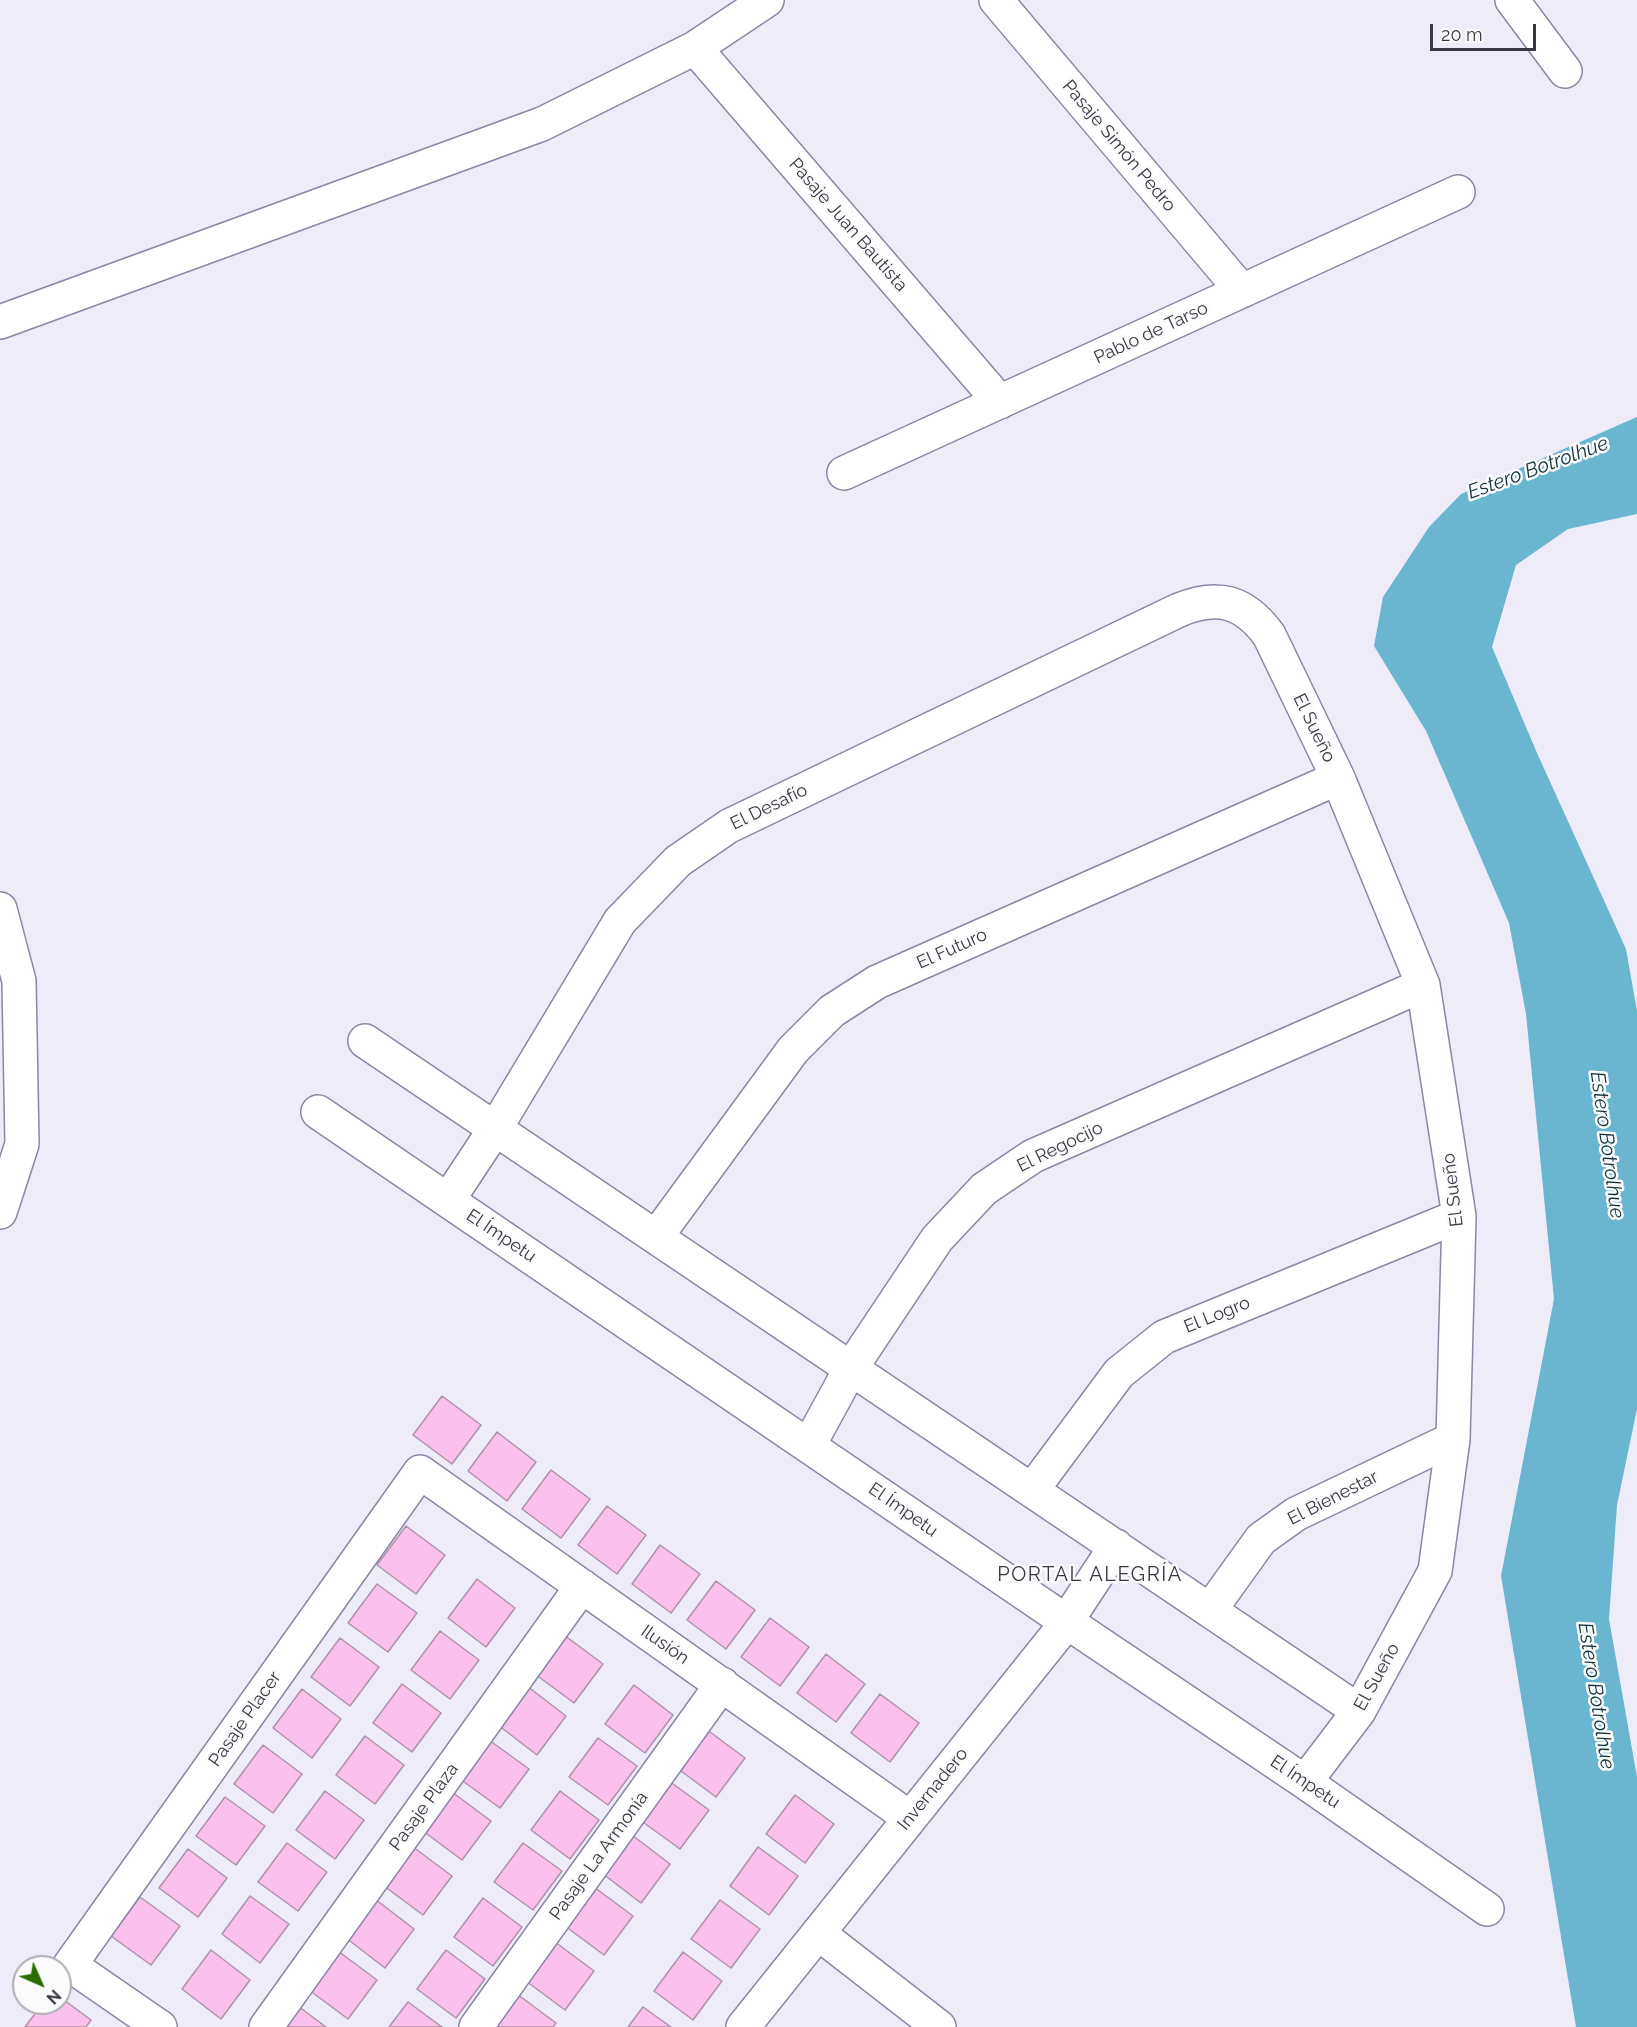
<!DOCTYPE html>
<html>
<head>
<meta charset="utf-8">
<style>
  body { margin:0 }
  #map { position:relative; width:1637px; height:2027px; overflow:hidden; background:#eeecf9; font-family:Raleway,sans-serif }
  canvas { display:block }
  .north { position:absolute; left:12px; top:1955px; width:60px; height:60px; box-sizing:border-box; background:#fbfbfb; border:2px solid #aeadb2; border-radius:50%; rotate:135deg; font-size:16px; font-weight:700; line-height:24px; text-align:center; color:#3a3744 }
  .north::after { content:''; display:block; margin:auto; width:21px; height:27px; background:#286b00; clip-path:polygon(50% 0,100% 100%,50% 72%,0 100%) }
  .scale { position:absolute; left:1430px; top:24px; width:106px; height:27px; box-sizing:border-box; border:3px solid #3a3744; border-top:0; padding-left:8px; font-size:18px; line-height:21px; white-space:nowrap; color:#3a3744; -webkit-text-stroke:4px #fbfbfb; paint-order:stroke }
</style>
</head>
<body>
<div id="map">
<canvas width="1637" height="2027"></canvas>
<div class="north">N</div>
<div class="scale">20 m</div>
</div>
<script>
const context = document.querySelector('canvas').getContext('2d');
context.lineJoin = 'round';
function fillPath(path, color) { context.fillStyle = color; context.fill(path, 'evenodd'); }
function stroke(path, color, width, dash) { context.strokeStyle = color; context.lineWidth = width; context.lineCap = dash ? 'butt' : 'round'; context.setLineDash(dash || []); context.stroke(path); }
function label(font, color, halo, rows, align = 'center') {
  context.font = font + ' Raleway,sans-serif'; context.lineWidth = 5; context.setLineDash([]); context.textBaseline = 'middle'; context.strokeStyle = halo; context.fillStyle = color; for (const [text, x, y, turn = 0] of rows) {
    context.save(); context.translate(x, y); context.rotate((+turn || 0) * Math.PI / 180); context.textAlign = isNaN(turn) ? turn : align; if (halo) context.strokeText(text, 0, 0); context.fillText(text, 0, 0); context.restore();
  }
}
const water = new Path2D(`
  M1637 417V514L1568 529 1516 565 1492 647 1537 753 1626 949 1637 1011V1409L1617 1505 1609 1619 1637 1777V2027H1576L1501 1576 1554 1299 1526 1014 1509 923 1426 731 1374 646 1383 597 1429 527 1461 494Z`);
const building = new Path2D(`
  M442 1396 481 1425 452 1464 413 1435Z
  M497 1432 536 1462 507 1501 468 1471Z
  M551 1470 590 1499 561 1538 522 1509Z
  M607 1506 646 1535 617 1574 578 1545Z
  M406 1526 445 1555 416 1594 377 1565Z
  M660 1545 700 1574 671 1613 632 1584Z
  M477 1579 515 1608 486 1647 448 1618Z
  M716 1581 755 1610 726 1649 687 1620Z
  M377 1584 417 1613 388 1652 348 1623Z
  M770 1618 809 1647 780 1686 741 1657Z
  M440 1631 479 1660 450 1699 411 1670Z
  M564 1635 603 1664 574 1703 535 1674Z
  M340 1638 379 1667 350 1706 311 1677Z
  M826 1654 865 1684 836 1722 797 1693Z
  M402 1684 441 1713 412 1752 373 1723Z
  M634 1685 673 1715 645 1753 605 1724Z
  M527 1686 566 1716 537 1755 498 1725Z
  M302 1689 341 1719 312 1758 273 1728Z
  M880 1694 919 1723 890 1762 851 1733Z
  M706 1729 745 1758 716 1797 677 1768Z
  M365 1736 404 1765 375 1804 336 1775Z
  M598 1738 637 1766 608 1805 569 1777Z
  M489 1740 529 1769 500 1808 460 1779Z
  M263 1745 302 1774 273 1813 234 1784Z
  M669 1781 709 1810 680 1849 640 1820Z
  M325 1791 364 1820 335 1859 296 1830Z
  M560 1791 599 1820 570 1859 531 1830Z
  M452 1792 491 1821 462 1860 423 1831Z
  M795 1795 834 1824 805 1863 766 1834Z
  M225 1797 265 1826 236 1865 196 1836Z
  M632 1835 670 1864 641 1903 603 1874Z
  M287 1843 327 1872 298 1911 258 1882Z
  M523 1843 562 1871 533 1910 494 1882Z
  M413 1847 452 1876 423 1915 384 1886Z
  M758 1847 798 1876 769 1915 730 1886Z
  M188 1849 227 1878 198 1917 159 1888Z
  M594 1887 633 1916 604 1955 565 1926Z
  M250 1896 289 1924 260 1963 222 1934Z
  M140 1897 180 1926 151 1965 111 1936Z
  M483 1898 522 1927 493 1966 454 1937Z
  M375 1899 414 1929 385 1968 346 1938Z
  M720 1900 760 1929 731 1968 691 1939Z
  M555 1942 594 1971 565 2010 526 1981Z
  M211 1950 250 1980 221 2019 182 1989Z
  M446 1950 485 1979 456 2018 417 1989Z
  M338 1951 377 1980 348 2019 309 1990Z
  M683 1952 722 1981 693 2020 654 1991Z
  M517 1994 556 2023 553 2027H492Z
  M60 1997 91 2020 86 2027H25L43 2003H60Z
  M408 2002 442 2027H389Z
  M298 2006 326 2027H283Z
  M643 2007 671 2027H628Z`);
const minor = new Path2D(`
  M996 0 1242 291
  M1512 0 1565 71
  M695 48 1000 402
  M0 322 542 124 695 48 767 0
  M844 473 1458 192
  M0 909 19 981 22 1144 0 1212
  M365 1041 1359 1711
  M318 1112 1067 1622 1305 1782 1487 1909
  M448 1200 495 1129 620 921 678 861 729 826 1179 610C1218 594 1244 601 1269 635L1338 778 1423 985 1459 1216 1453 1439 1435 1571 1359 1711 1305 1782
  M656 1237 793 1050 832 1011 877 982 1338 778
  M809 1445 851 1368 937 1239 984 1189 1033 1156 1423 985
  M1032 1490 1119 1373 1164 1337 1459 1216
  M1210 1610 1261 1539 1296 1514 1453 1439
  M818 1933 939 2027
  M160 2027 70 1965 420 1472 910 1818
  M266 2027 582 1586
  M476 2027 722 1684
  M743 2027 1060 1631 1116 1546`);
const streetNames = [
  ["Pasaje Simón Pedro",1119,146,50],
  ["Pasaje Juan Bautista",848,225,49],
  ["Pablo de Tarso",1151,333,-25],
  ["El Sueño",1314,728,64],
  ["El Desafío",769,807,-26],
  ["El Futuro",952,949,-24],
  ["El Regocijo",1060,1147,-26],
  ["El Sueño",1453,1190,-97],
  ["El Ímpetu",501,1236,34],
  ["El Logro",1217,1315,-22],
  ["El Bienestar",1333,1498,-27],
  ["El Ímpetu",903,1510,35],
  ["Ilusión",665,1645,35],
  ["El Sueño",1377,1677,-61],
  ["Pasaje Placer",245,1719,-55],
  ["El Ímpetu",1305,1782,34],
  ["Invernadero",933,1789,-51],
  ["Pasaje Plaza",424,1807,-54],
  ["Pasaje La Armonía",599,1856,-54]
];
const waterNames = [
  ["Estero Botrolhue",1538,468,-20],
  ["Estero Botrolhue",1607,1145,82],
  ["Estero Botrolhue",1596,1696,81]
];
const neighbourhoodNames = [
  ["PORTAL ALEGRÍA",1090,1575]
];
fillPath(water, '#6ab6d1');
fillPath(building, '#fbc1ec');
stroke(building, '#b092a8', 1.5);
stroke(minor, '#8c86a5', 36);
stroke(minor, '#fff', 33);
label('18px', '#3a3744', '#fbfbfb', streetNames);
label('italic 20px', '#0f333f', '#fbfbfb', waterNames);
context.letterSpacing = '1.5px';
label('20px', '#3a3744', '#fbfbfb', neighbourhoodNames);
context.letterSpacing = '0px';
</script>
</body>
</html>
